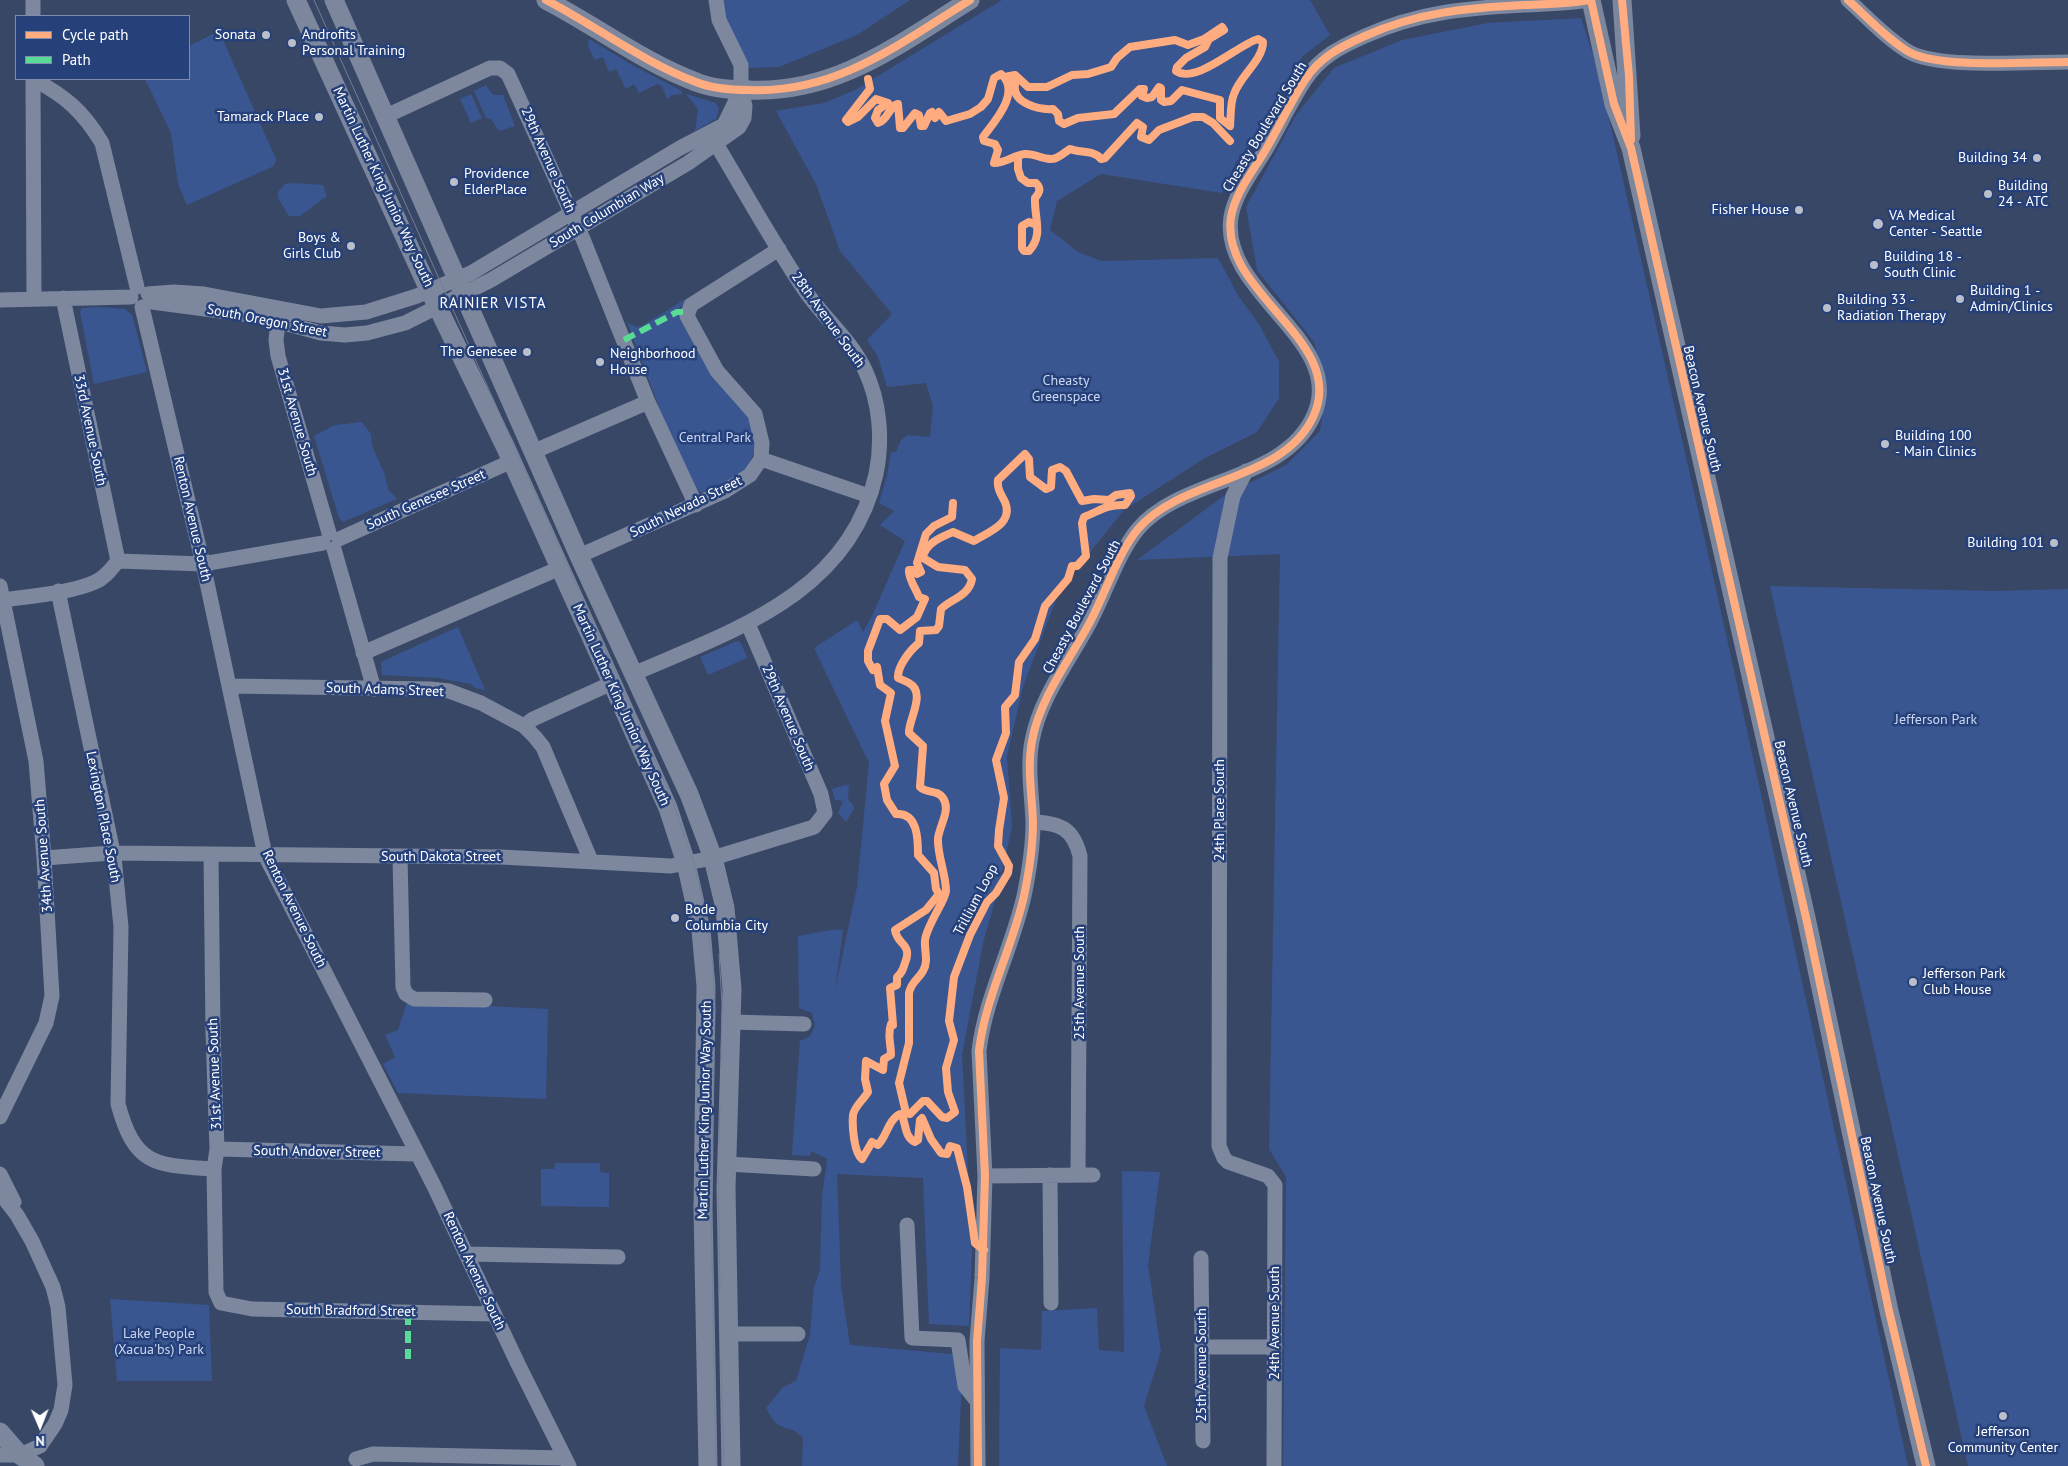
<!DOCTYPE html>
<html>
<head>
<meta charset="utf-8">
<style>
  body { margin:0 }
  #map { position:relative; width:2068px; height:1466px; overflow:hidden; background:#394767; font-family:"PT Sans",sans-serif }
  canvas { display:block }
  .legend { position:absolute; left:15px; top:15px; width:175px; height:65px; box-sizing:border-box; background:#26407a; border:1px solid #7d8caf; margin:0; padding:6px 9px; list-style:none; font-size:15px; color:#fff }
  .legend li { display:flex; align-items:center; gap:10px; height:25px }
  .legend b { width:25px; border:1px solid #7d8caf }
  .north { position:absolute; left:15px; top:1401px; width:50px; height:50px; -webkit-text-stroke:4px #26407a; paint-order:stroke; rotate:179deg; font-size:14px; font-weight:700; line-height:20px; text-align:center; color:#fff }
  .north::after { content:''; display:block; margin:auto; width:18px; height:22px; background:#fff; clip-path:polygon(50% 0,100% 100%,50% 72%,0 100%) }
</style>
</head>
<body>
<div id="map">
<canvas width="2068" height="1466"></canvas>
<ul class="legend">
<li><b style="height:6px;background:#ffac80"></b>Cycle path</li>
<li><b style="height:6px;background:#5adb95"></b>Path</li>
</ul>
<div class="north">N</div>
</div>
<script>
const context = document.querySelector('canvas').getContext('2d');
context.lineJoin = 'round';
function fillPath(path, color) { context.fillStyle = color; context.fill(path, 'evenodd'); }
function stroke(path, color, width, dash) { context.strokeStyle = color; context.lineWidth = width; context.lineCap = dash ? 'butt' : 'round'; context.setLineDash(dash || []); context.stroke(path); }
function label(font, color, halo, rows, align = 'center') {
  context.font = font + ' "PT Sans",sans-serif'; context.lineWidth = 5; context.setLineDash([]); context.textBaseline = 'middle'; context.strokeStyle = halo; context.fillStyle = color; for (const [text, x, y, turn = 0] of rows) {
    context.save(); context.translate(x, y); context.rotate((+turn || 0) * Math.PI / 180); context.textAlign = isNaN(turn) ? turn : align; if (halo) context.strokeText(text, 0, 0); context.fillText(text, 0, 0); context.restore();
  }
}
const green = new Path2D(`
  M723 0H910L857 35 779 67 749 68 725 15Z
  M1002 0H1310L1330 35 1302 57 1257 136 1236 162 1222 193 1101 174 1057 201 1050 230 1078 252 1101 261 1218 258 1239 297 1259 324 1279 362V398L1257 432 1205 458 1124 510 1060 589 1023 687 1007 756 1012 827 998 890 983 943 962 1055 972 1251 969 1326 929 1324 923 1178 837 1174 841 1286 850 1345 963 1355 958 1466H802L803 1438C788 1421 779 1436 766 1408L783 1387 796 1381 810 1335 814 1287 820 1270 822 1197 827 1159 811 1151 810 1156 792 1155 800 1041 810 1036 815 1026 812 1013 799 1008 798 936C814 934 827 929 843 930L835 990 857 887 869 763 814 648 857 620 863 632 872 616 905 541 880 525 894 511 879 503 887 476 891 452H896L901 440 908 435 930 437 933 406 926 383 887 387 878 357 867 340 892 314 840 251 816 184 776 111 824 103 855 90Z
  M1581 18 1598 70 1718 598 1908 1466H1283L1286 1177 1269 1149 1280 554 1137 560 1225 495 1286 465 1320 431 1326 393 1314 342 1257 270 1246 207 1296 115 1334 68 1402 40 1488 23Z
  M219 31 276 159 274 166 187 205 178 184 171 133 145 79H189V46Z
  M589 39 634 66 682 91V94L672 95 667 99 662 86 657 84 639 93 634 84 626 89 616 69 609 72 603 57 595 60 588 46Z
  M486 85 493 95H503L515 126 499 131 491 119 486 118 474 91Z
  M471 94 482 118 471 123 460 99Z
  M686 94 716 103 719 109 716 119 695 131 698 109Z
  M294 183 323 185 327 196 300 216H289L278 198V192L285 184Z
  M687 298 680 308V319L712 376 735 397 754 425 755 449 748 467 739 478 702 493 696 489 662 415 627 322 636 327 642 326Z
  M99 307 125 309 132 315 147 372 94 384 80 312 82 308Z
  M362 422 371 434 372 446 385 475 388 489 397 499 343 522 339 518 314 436 335 425Z
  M1770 586 1995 591 2068 589V1466H1968Z
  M458 627 485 690 475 688 471 684 438 678 382 675 381 664 383 661Z
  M737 641 741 643 747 658 708 675 700 657Z
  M845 785 849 786 848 800 852 803 854 809 846 822 838 813 843 801 835 800 832 789Z
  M407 1002 548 1009 546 1099 398 1093 383 1064 395 1057 385 1035 398 1030Z
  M555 1163H600V1172L609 1173V1207L541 1206V1169H554Z
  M1122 1171 1160 1172 1148 1265 1161 1351 1144 1406 1167 1466H999L1000 1348 1041 1350 1042 1311 1097 1308 1099 1350 1124 1352Z
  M110 1299 209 1305 212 1381H117Z`);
const minor = new Path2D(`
  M33 0V16
  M1848 0C1867 17 1887 39 1909 52 1940 69 2029 62 2068 62
  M33 79C65 96 83 111 102 143L137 287
  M33 79 34 299
  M386 116 490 68H500L508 74 583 239 648 402 696 505
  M148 294 174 292 204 294 321 316 366 312 417 296 471 273 680 148 724 125 741 90
  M63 298 118 561
  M0 300 131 297
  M152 302 258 316 321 333 345 335 367 333 405 323 491 280 688 163 739 127 744 118 745 106 741 90V65L719 20 716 0
  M142 307 203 564 265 855 434 1186 518 1364 569 1466
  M279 314 276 340 278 356 329 533
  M535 451 648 402
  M761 459 762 443 755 414 717 371 687 316 691 305 779 249
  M1246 471 1233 496 1220 558 1219 1146 1224 1158 1228 1162 1268 1176 1275 1185 1274 1466
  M339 539 512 461
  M334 549 374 689
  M579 556 725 491 750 475 761 459 869 496
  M118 561 203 564 323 543
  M0 586 36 761 44 858 52 996 46 1023 0 1117
  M58 591 114 857 121 927 118 1104C135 1167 156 1165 214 1169
  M3 600C30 596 71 593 95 582 105 578 111 569 118 561
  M363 653 560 568
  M633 674C732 631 850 594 876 474 883 440 880 402 865 370 851 340 825 319 806 292 771 241 742 186 710 134
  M229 686 430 689 449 691 481 703 524 726 535 737 543 747 591 861
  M524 726 533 719 612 683
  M1033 822C1060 823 1073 828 1080 856L1078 1175
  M211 855 213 1032 217 1149 214 1169 216 1292 221 1303 252 1309 494 1314
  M400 857 403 987 406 994 414 999 485 1000
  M44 858 112 853 501 857 671 866 713 858 814 827 825 813 821 794 748 624
  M732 1022 804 1024
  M217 1149 416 1154
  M727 1164 814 1169
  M0 1174 14 1202
  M1050 1175 1051 1303
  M985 1176 1093 1175
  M0 1193 17 1215 32 1241 53 1287 58 1307 65 1385 61 1410 55 1424 40 1446 20 1455H0
  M907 1225 912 1338 958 1340 965 1386 977 1401
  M467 1254 618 1257
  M1201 1258 1203 1441
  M729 1334H798
  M1202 1347H1275
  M356 1459 373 1454 565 1458
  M978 1466 977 1341 982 1278 985 1176 979 1051C985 998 1012 949 1024 896 1029 872 1033 846 1033 822 1032 795 1027 767 1032 741 1040 697 1070 660 1090 622 1105 594 1118 553 1138 529 1182 477 1285 482 1314 415 1347 340 1219 293 1231 217 1235 193 1253 171 1265 151 1279 127 1290 103 1305 80 1320 57 1340 47 1365 36 1418 12 1467 8 1524 5 1546 4 1568 4 1589 0`);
const major = new Path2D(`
  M296 0 425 281 505 446 612 683 668 808 686 863 701 930 706 986 703 1208 708 1466
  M334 0 579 556 689 794 713 858 725 908 732 989 726 1188 731 1466
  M546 0C596 26 643 62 696 82 713 89 731 90 749 90 836 94 899 44 970 0
  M1591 0 1614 104 1631 148 1807 922 1889 1311 1926 1466
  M1622 0 1631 136
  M0 1432 20 1455 35 1466`);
const tram = new Path2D(`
  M314 0 669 791 696 869 707 921 713 966 715 1012 711 1210 716 1466
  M719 954 722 1003 721 1054
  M719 1144 720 1104
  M718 1169 720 1291
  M721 1359 724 1466`);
const quiet = new Path2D(`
  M624 340 677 312H687
  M408 1313V1359`);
const cycleway = new Path2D(`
  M546 0C596 26 643 62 696 82 713 89 731 90 749 90 836 94 899 44 970 0
  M1591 0 1614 104 1631 148 1807 922 1889 1311 1926 1466
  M1622 0 1629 76 1631 140
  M1848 0C1867 17 1887 39 1909 52 1940 69 2029 62 2068 62
  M1005 77 1015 75 1028 87H1047L1072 75 1088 74 1111 67 1117 58 1130 47 1175 40 1188 45 1204 39 1222 27 1224 30 1209 39 1205 47 1186 58 1177 67 1176 71C1196 85 1239 44 1258 39L1263 42C1263 60 1240 76 1234 94 1230 103 1231 116 1230 126
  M868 79 870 89 846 120 848 122 858 117 876 99 888 103 878 110 875 118 878 123C888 120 889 106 898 104L900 128H903L915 113 919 115 921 126H924L930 113 932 112 935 118 939 112 946 121 970 114 981 107 988 99 994 78 1001 74C1022 92 994 122 983 137L984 141 995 144 998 150 994 163C1006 163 1014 155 1025 154 1035 153 1047 162 1056 158 1061 156 1065 152 1070 149 1080 153 1095 150 1101 159L1105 158 1137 123 1143 127 1141 137 1149 140 1159 130 1193 117H1203L1213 123 1230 141
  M1011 82 1015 85C1012 103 1039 110 1053 109L1058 114 1059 121 1064 124 1078 118 1114 114 1140 89H1144L1142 96 1147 98 1152 97 1159 87 1161 88V100L1164 102 1171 101 1182 90 1220 100V118L1230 126
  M1018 156V169L1021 178 1028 183H1036C1042 189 1039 193 1035 198 1034 218 1044 235 1029 251H1024L1022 248V226L1029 222 1037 225
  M1025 454 1029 459 1030 477 1046 489 1051 487 1052 470 1060 467 1066 471 1082 501 1094 499 1109 500 1116 495 1130 493 1131 496 1125 505C1106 504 1100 511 1084 517L1082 523 1086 556 1077 566H1072L1068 579 1045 606 1035 639 1019 662 1015 695 1005 707 1006 733 996 760 1004 798 999 830 998 846 1009 866 1008 873 996 893 987 902 970 935 954 977 949 1021 954 1040 946 1068 948 1092 955 1112 947 1118 942 1117 927 1101H923L910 1114 906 1113 899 1083 909 1043V993C911 982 918 980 923 971 929 961 924 951 925 940 927 925 945 901 946 891 946 874 937 855 938 838 940 824 951 810 943 798 937 789 927 794 920 787L923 746 909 733C908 720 927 693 909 683 906 681 902 680 898 678 897 667 910 650 919 643L920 631 936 630 939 626 941 609C951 599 969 596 972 579L965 570 938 567 923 558C924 544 941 537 953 532L974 541C988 532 1014 524 1005 502 1001 494 997 489 998 480Z
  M953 503 952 517 934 526 926 534 917 563 921 572 917 574 913 570H909C908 578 916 589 919 597L925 599 917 617 900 630 887 619H880L868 651V661L873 670 877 667 880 685 891 693 885 721 895 766 884 784 887 800 896 814C918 812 918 840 918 855L934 873 936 889 939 894 926 910 895 930C897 945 913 944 905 963 903 969 902 973 897 977V985L890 988 893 1025 891 1024C887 1035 891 1043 891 1055L884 1059 883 1070 866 1061 865 1079 868 1092C864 1099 854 1107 853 1115 852 1126 854 1153 862 1159L872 1142 878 1145C887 1136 888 1120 900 1114L902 1115C906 1125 905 1138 915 1142L918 1140 920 1120 922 1118 931 1139 941 1153 947 1154 950 1146 957 1148 967 1187 975 1243 984 1250
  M978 1466 977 1341 982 1278 985 1176 979 1051C985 998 1012 949 1024 896 1029 872 1033 846 1033 822 1032 795 1027 767 1032 741 1040 697 1070 660 1090 622 1105 594 1118 553 1138 529 1182 477 1285 482 1314 415 1347 340 1219 293 1231 217 1235 193 1253 171 1265 151 1279 127 1290 103 1305 80 1320 57 1340 47 1365 36 1418 12 1467 8 1524 5 1546 4 1568 4 1589 0`);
const markers = [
  [266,35,5,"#babfca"],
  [292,43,5,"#babfca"],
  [319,117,5,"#babfca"],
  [2037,158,5,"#babfca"],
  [454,182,5,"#babfca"],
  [1988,194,5,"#babfca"],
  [1799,210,5,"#babfca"],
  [1878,224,6,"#babfca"],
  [351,246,5,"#babfca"],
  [1874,265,5,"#babfca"],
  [1960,299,5,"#babfca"],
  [1827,308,5,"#babfca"],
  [527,352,5,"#babfca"],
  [600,362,5,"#babfca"],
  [1885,444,5,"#babfca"],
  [2054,543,5,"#babfca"],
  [675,918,5,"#babfca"],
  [1913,982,5,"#babfca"],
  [2003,1416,5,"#babfca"]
];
const poiNames = [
  ["Sonata",256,35,"right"],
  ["Androfits",302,35],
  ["Personal Training",302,51],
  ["Tamarack Place",309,117,"right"],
  ["Building 34",2027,158,"right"],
  ["Providence",464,174],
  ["ElderPlace",464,190],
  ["Building",1998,186],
  ["24 - ATC",1998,202],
  ["Fisher House",1789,210,"right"],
  ["VA Medical",1889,216],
  ["Center - Seattle",1889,232],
  ["Boys &",341,238,"right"],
  ["Girls Club",341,254,"right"],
  ["Building 18 -",1884,257],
  ["South Clinic",1884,273],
  ["Building 1 -",1970,291],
  ["Admin/Clinics",1970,307],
  ["Building 33 -",1837,300],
  ["Radiation Therapy",1837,316],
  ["The Genesee",517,352,"right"],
  ["Neighborhood",610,354],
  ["House",610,370],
  ["Building 100",1895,436],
  ["- Main Clinics",1895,452],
  ["Building 101",2044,543,"right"],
  ["Bode",685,910],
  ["Columbia City",685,926],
  ["Jefferson Park",1923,974],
  ["Club House",1923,990],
  ["Jefferson",2003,1432,"center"],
  ["Community Center",2003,1448,"center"]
];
const streetNames = [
  ["Cheasty Boulevard South",1265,127,-59],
  ["29th Avenue South",548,160,66],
  ["Martin Luther King Junior Way South",383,187,65],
  ["South Columbian Way",607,211,-31],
  ["28th Avenue South",828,320,54],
  ["South Oregon Street",267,321,11],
  ["Beacon Avenue South",1702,409,77],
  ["31st Avenue South",297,422,74],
  ["33rd Avenue South",90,430,78],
  ["South Genesee Street",426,500,-24],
  ["South Nevada Street",686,507,-26],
  ["Renton Avenue South",192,519,77],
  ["Cheasty Boulevard South",1082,607,-62],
  ["South Adams Street",385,690,2],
  ["Martin Luther King Junior Way South",621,705,66],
  ["29th Avenue South",788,718,67],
  ["Beacon Avenue South",1793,804,77],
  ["24th Place South",1220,810,-90],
  ["Lexington Place South",103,817,79],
  ["34th Avenue South",44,856,-94],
  ["South Dakota Street",441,857],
  ["Trillium Loop",976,900,-62],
  ["Renton Avenue South",294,909,64],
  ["25th Avenue South",1080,983,-90],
  ["31st Avenue South",215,1074,-92],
  ["Martin Luther King Junior Way South",705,1110,-89],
  ["South Andover Street",317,1152,1],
  ["Beacon Avenue South",1878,1200,78],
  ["Renton Avenue South",474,1271,65],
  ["South Bradford Street",351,1311,1],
  ["24th Avenue South",1275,1323,-90],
  ["25th Avenue South",1202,1365,-90]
];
const parkNames = [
  ["Cheasty",1066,381],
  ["Greenspace",1066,397],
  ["Central Park",715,438],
  ["Jefferson Park",1936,720],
  ["Lake People",159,1334],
  ["(Xacua'bs) Park",159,1350]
];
const neighbourhoodNames = [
  ["RAINIER VISTA",493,304]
];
fillPath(green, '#395691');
stroke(minor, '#7d889e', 15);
stroke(major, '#7c879d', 19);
stroke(tram, '#747e96', 1);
stroke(quiet, '#5adb95', 6, [12, 6]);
stroke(cycleway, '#ffac80', 8);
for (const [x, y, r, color] of markers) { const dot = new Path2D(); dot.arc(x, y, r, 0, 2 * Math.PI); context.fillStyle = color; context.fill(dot); stroke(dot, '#26407a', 2); }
label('14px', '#fff', '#26407a', poiNames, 'left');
label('14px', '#fff', '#26407a', streetNames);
label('14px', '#cbd8f3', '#26407a', parkNames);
context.letterSpacing = '1px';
label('15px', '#fff', '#26407a', neighbourhoodNames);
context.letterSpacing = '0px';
</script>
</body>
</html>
